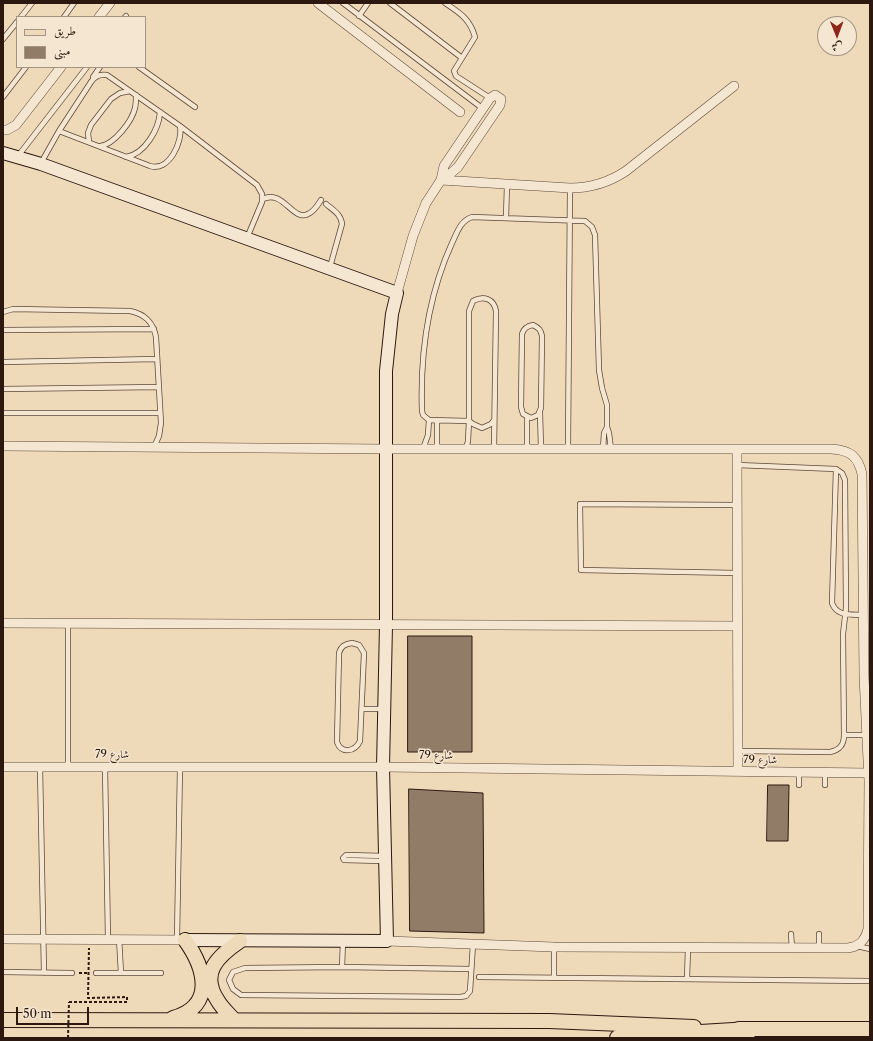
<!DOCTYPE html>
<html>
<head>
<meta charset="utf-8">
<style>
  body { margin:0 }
  #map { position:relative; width:873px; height:1041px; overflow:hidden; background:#eed9b8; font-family:"Libre Caslon Text",Amiri,serif }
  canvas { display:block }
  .frame { position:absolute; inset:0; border:4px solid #2d1810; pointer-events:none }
  .legend { position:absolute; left:16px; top:16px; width:130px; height:52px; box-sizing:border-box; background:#f4e6d1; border:1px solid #a49484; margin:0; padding:5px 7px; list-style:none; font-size:12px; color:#2d1810 }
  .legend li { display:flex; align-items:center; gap:8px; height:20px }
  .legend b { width:20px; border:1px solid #a49484 }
  .north { position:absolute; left:817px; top:16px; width:40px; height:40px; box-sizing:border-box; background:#f4e6d1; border:1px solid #a49484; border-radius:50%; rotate:179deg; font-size:11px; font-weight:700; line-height:16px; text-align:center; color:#2d1810 }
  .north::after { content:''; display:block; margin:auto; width:14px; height:18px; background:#8f2418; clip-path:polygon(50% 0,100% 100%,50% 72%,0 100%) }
  .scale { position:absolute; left:16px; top:1007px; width:73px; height:18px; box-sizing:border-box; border:2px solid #2d1810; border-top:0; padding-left:5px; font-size:12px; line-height:14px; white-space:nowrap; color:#2d1810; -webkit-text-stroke:3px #f4e6d1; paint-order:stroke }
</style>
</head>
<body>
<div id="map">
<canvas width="873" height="1041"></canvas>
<div class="frame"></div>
<ul class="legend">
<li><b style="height:5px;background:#eed9b8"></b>طريق</li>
<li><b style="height:11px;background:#917c67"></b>مبنى</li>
</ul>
<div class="north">ش</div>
<div class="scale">50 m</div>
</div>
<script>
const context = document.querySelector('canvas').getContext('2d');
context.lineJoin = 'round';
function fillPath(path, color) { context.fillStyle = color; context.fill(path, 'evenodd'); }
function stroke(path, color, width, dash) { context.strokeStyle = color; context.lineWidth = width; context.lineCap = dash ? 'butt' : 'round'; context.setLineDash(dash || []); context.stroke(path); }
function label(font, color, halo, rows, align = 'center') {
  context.font = font + ' "Libre Caslon Text",Amiri,serif'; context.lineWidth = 3; context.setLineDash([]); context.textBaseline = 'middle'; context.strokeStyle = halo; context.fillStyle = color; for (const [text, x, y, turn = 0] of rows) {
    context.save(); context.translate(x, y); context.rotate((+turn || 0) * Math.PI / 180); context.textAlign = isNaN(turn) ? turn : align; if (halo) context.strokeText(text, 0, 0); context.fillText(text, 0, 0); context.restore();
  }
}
const building = new Path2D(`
  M408 636H472V752H408Z
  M768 785H789L788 841H767Z
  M409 789 483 793 484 933 410 931Z`);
const path = new Path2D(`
  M79 973H89
  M69 1002H127V997L88 998 89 948`);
const lane = new Path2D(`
  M343 3 482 108
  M390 3 462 58
  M445 3C460 13 470 19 475 37L454 71 456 76 490 98
  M359 16 368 3
  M21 17 32 3
  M64 17 74 3
  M125 17 126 16
  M3 39 17 22
  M139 67 195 107
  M93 77 100 67
  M3 97 26 67
  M59 131 150 166C169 172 183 142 180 126
  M89 142 88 133 91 125 111 99 120 93 130 91
  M100 146C114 145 132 121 135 108 136 104 136 100 136 95
  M18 156 87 67
  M126 157C145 154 159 129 160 112
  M41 163 59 131 91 82C95 76 100 74 107 75L180 126 257 185 262 194V202L247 238
  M263 199C283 189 293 222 308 214 313 212 318 205 321 200
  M326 204C333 210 341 214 342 224L330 267
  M506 218 507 185
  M3 312 13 309 130 311C145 314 153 322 156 337L161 423 159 436 154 447
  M533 325C539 328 541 330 542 336L541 408 538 415 531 418 523 414 521 407 522 334C524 328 527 326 533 325Z
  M3 330 154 329
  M3 362 157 359
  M3 389 159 387
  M540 412 541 448
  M3 413H160
  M527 417V449
  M437 420V449
  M494 420 491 424 482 428 473 424 469 421 429 420 423 415 422 411C420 353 428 296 452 243 457 233 460 221 472 217L585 221 592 227 595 235 599 370 602 388 607 405V427L609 433 611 449
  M423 449 428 435 429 420
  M466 449 468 441 469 421V311L473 301C484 295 494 299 496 311L494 449
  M568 449 570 188
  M603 449 604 433 607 427
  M737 465 836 469 842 473 845 480 846 608 843 634 844 735C844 745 840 750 830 752L738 751
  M836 469 832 603C837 617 851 614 863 615
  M737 505 580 504 581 570 737 573
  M68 623V767
  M352 643 359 645 364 653 360 741C355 752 341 754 337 742L339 653C341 646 345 644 352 643Z
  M362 709H384
  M844 735H867
  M40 767 44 973
  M105 767 108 939
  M799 772V785
  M825 773V785
  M383 861 344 860 343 858 346 855 385 856
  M791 934 792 948
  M119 938 121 973
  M177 939 180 767
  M343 941 342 967 245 968 233 972 229 980 233 989 241 995 460 997 466 996 470 991 473 944
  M857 946 870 949
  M819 948V934
  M342 967 471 969
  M3 972 72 973
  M96 973H161
  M479 977 870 981
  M554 978V947
  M687 979 688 948`);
const street = new Path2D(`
  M318 3 460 112
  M99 17 110 3
  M3 130H7L16 125 61 67
  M441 180 570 188C591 188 608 183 626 171L734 86
  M397 293 413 236 426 203 441 180 444 166 490 98 495 95 501 99 500 105 458 167 450 174 441 180
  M3 446 386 449H831C850 450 858 456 862 474L864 676 869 781 868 929C865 941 859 947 847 948L554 947 387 941
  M737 449 738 772
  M3 623 737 626
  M3 767H383L869 773
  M3 939 185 940`);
const secondary = new Path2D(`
  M3 153 41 164 397 293 392 314 386 371V625L383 767 387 941 185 940`);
const primary = new Path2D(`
  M173 1018C216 1006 205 968 185 940
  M3 1020 549 1021 694 1027
  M234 1020C229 1014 222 1008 218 1001 199 973 218 956 240 941
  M739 1029H870`);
const highway = new Path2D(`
  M618 1038 750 1030`);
const pathBridge = new Path2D(`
  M68 1038 69 1002`);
const streetNames = [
  ["شارع 79",112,755],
  ["شارع 79",436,756],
  ["شارع 79",760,760,1]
];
fillPath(building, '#917c67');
stroke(building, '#2d1810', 1);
stroke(lane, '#5d483a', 6);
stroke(street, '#5d483a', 10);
stroke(secondary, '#2d1810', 14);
stroke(primary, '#2d1810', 16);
stroke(highway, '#2d1810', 18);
stroke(path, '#2d1810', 2, [3, 2]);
stroke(lane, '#f4e6d1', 4.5);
stroke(street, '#f4e6d1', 9);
stroke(secondary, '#f4e6d1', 12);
stroke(primary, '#eed9b8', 14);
stroke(highway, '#eed9b8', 16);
stroke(pathBridge, '#2d1810', 2, [3, 2]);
label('11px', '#2d1810', '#f4e6d1', streetNames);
</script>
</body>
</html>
